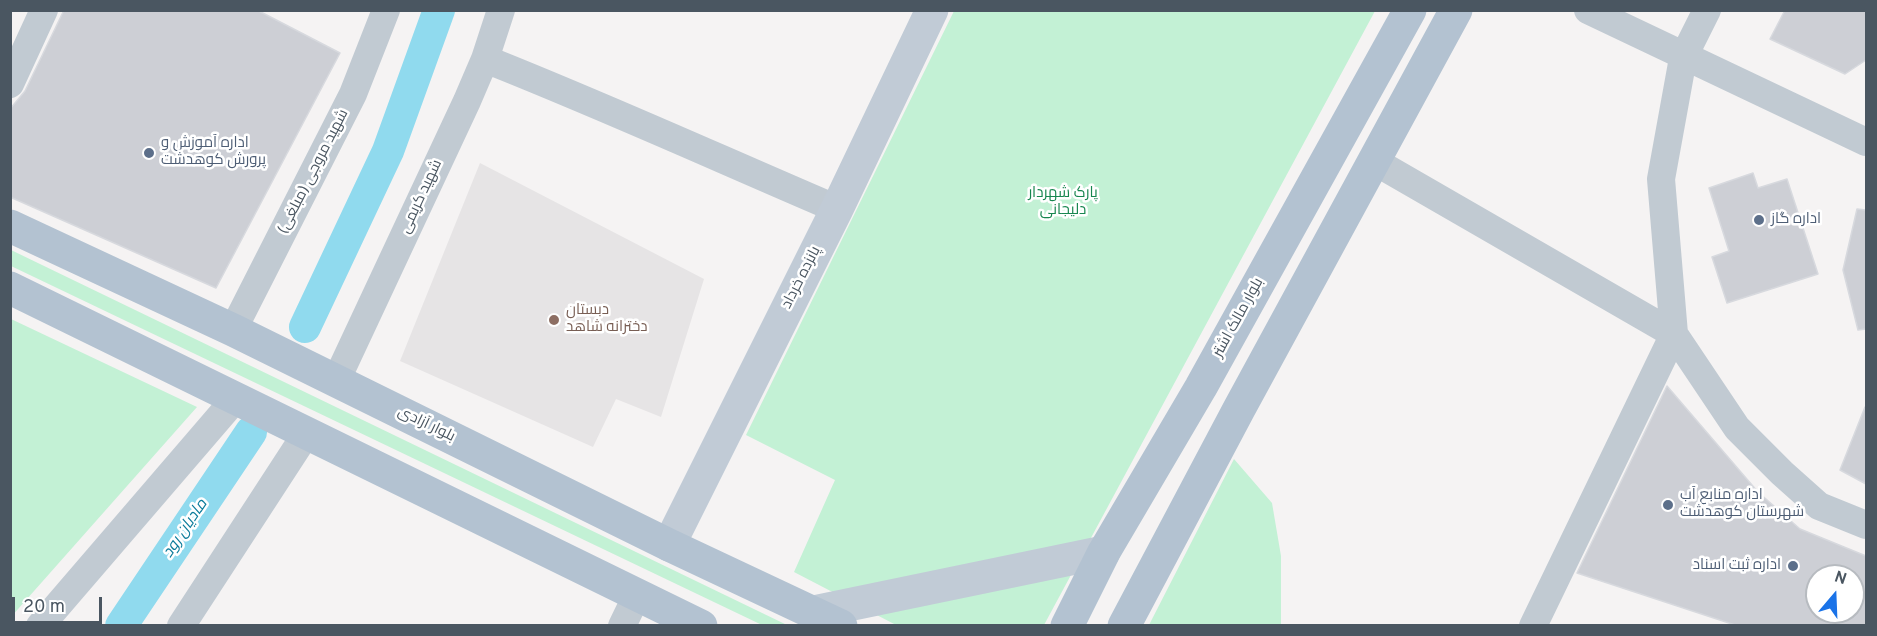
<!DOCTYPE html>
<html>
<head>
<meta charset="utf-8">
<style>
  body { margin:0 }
  #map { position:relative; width:1877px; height:636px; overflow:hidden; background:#f5f3f3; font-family:Overpass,sans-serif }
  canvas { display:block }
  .frame { position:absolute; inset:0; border:12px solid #4a5661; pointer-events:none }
  .north { position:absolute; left:1805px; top:564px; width:60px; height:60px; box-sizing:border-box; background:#fff; border:2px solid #b7bbc0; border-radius:50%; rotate:19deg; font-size:16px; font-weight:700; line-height:24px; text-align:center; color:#4a5661 }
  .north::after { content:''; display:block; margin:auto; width:21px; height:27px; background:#1a73e8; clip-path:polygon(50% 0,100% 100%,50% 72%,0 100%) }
  .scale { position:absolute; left:12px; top:597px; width:90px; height:27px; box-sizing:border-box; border:3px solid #4a5661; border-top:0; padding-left:8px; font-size:18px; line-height:21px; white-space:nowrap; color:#4a5661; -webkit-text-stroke:4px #fff; paint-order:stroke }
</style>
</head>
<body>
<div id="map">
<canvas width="1877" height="636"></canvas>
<div class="frame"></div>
<div class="north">N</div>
<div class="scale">20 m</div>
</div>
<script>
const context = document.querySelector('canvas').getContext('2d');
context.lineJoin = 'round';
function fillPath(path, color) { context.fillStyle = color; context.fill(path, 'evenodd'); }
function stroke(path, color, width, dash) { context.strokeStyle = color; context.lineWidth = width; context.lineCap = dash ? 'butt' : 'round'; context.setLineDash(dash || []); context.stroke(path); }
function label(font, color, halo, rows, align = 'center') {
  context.font = font + ' Overpass,Cairo,sans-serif'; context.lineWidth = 5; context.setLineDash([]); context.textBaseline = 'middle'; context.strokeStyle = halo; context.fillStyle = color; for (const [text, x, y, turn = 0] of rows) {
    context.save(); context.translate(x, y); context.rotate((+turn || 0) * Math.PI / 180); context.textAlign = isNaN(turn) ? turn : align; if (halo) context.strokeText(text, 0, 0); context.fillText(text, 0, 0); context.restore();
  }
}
const education = new Path2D(`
  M480 163 704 279 661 417 616 399 593 447 400 361Z`);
const green = new Path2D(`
  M954 11H1375L1044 625H896L794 572 835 480 746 435Z
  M11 250 787 625H762L11 266Z
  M11 319 197 407 11 617Z
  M1234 459 1272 503 1281 556V625H1149Z`);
const canal = new Path2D(`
  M305 327 388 151 439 10
  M121 626 251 432`);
const building = new Path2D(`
  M64 10H257L340 53 216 288 10 197V109L25 91Z
  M1785 10H1866V60L1845 74 1770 39Z
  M1753 173 1758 188 1787 179 1818 274 1727 303 1712 257 1729 251 1709 188Z
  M1857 209 1866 210V329L1858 330 1843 270Z
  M1667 386 1758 492 1800 529 1866 556V626H1738L1577 573ZM1817 576H1853V612H1817Z
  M1865 407H1866V484L1840 470Z`);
const street = new Path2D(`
  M1588 10 1866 142
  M1707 10 1683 58 1661 179 1674 334 1737 428 1782 473 1819 506 1866 525
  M485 59C604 106 720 159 837 209
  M10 84 44 10
  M1374 161 1674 334 1533 626
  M233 330 353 94 386 10
  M336 381 467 101 485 59 501 10
  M40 626 236 398
  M181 626 306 434
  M622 626 637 595`);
const secondary = new Path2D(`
  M669 545 837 209 932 10
  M814 612 1104 552`);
const primary = new Path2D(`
  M10 226 233 330 669 545 841 626
  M10 288 701 626
  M1067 626 1104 552 1201 387 1410 10
  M1124 626 1239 409 1456 10`);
const markers = [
  [149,153,6,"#5c6f8a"],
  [1759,220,6,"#5c6f8a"],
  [554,320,6,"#8d6e63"],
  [1668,505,6,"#5c6f8a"],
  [1793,566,6,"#5c6f8a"]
];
const serviceNames = [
  ["اداره آموزش و",161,144],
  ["پرورش کوهدشت",161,161],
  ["اداره گاز",1771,220],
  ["اداره منابع آب",1680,496],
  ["شهرستان کوهدشت",1680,513],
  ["اداره ثبت اسناد",1781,566,"right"]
];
const streetNames = [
  ["شهید مروجی (مبلغی)",314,172,-63],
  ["شهید کریمی",422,197,-65],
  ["پانزده خرداد",802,278,-63],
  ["بلوار مالک اشتر",1239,318,-61],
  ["بلوار آزادی",426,425,26]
];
const parkNames = [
  ["پارک شهردار",1063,194],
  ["دلیجانی",1063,211]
];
const educationNames = [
  ["دبستان",566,311],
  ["دخترانه شاهد",566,328]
];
const waterNames = [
  ["مادیان رود",186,529,-56]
];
fillPath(education, '#e6e4e5');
fillPath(green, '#c3f1d5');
stroke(canal, '#90daee', 32);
fillPath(building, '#cdcfd5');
stroke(building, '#d7d9de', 1.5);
stroke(street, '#c1cad2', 28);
stroke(secondary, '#c1cbd6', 33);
stroke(primary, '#b3c2d1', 33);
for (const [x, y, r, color] of markers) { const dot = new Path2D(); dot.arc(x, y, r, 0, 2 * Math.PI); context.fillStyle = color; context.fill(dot); stroke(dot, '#fff', 2); }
label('15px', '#4e5e75', '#fff', serviceNames, 'left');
label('15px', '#4a5661', '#fff', streetNames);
label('15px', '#17864f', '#fff', parkNames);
label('15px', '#785e54', '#fff', educationNames, 'left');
label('italic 16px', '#0c7c9b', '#fff', waterNames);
</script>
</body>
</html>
